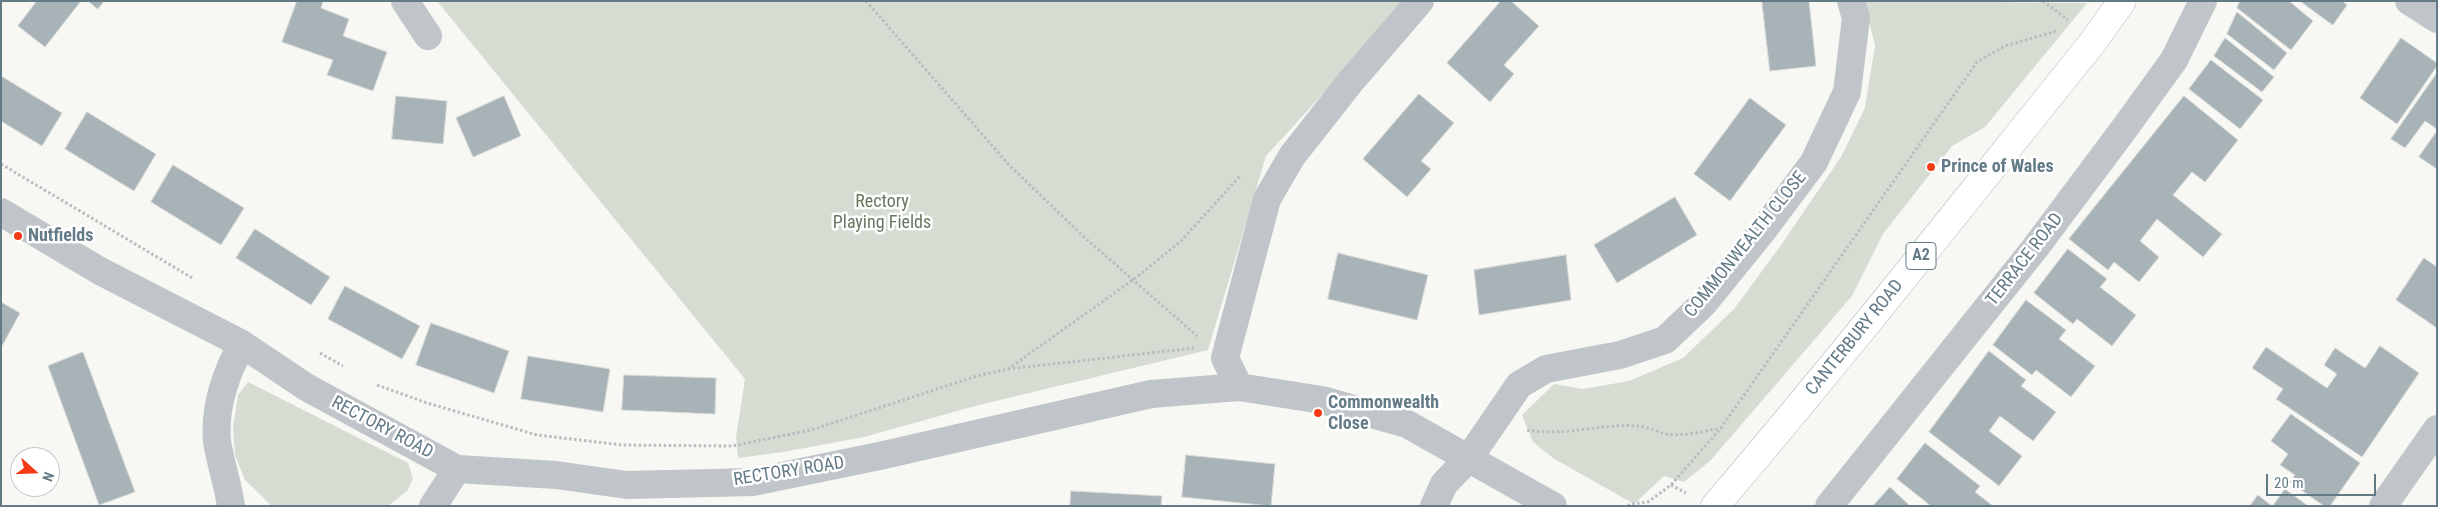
<!DOCTYPE html>
<html>
<head>
<meta charset="utf-8">
<style>
  body { margin:0 }
  #map { position:relative; width:2438px; height:507px; overflow:hidden; background:#f7f7f3; font-family:"Roboto Condensed",sans-serif }
  canvas { display:block }
  .frame { position:absolute; inset:0; border:2px solid #637a87; pointer-events:none }
  .north { position:absolute; left:10px; top:447px; width:50px; height:50px; box-sizing:border-box; background:#fff; border:1px solid #c1cacf; border-radius:50%; rotate:110deg; font-size:14px; font-weight:700; line-height:20px; text-align:center; color:#637a87 }
  .north::after { content:''; display:block; margin:auto; width:18px; height:22px; background:#f43b16; clip-path:polygon(50% 0,100% 100%,50% 72%,0 100%) }
  .scale { position:absolute; left:2266px; top:474px; width:110px; height:22px; box-sizing:border-box; border:2px solid #637a87; border-top:0; padding-left:6px; font-size:15px; line-height:18px; white-space:nowrap; color:#637a87; -webkit-text-stroke:4px #fff; paint-order:stroke }
</style>
</head>
<body>
<div id="map">
<canvas width="2438" height="507"></canvas>
<div class="frame"></div>
<div class="north">N</div>
<div class="scale">20 m</div>
</div>
<script>
const context = document.querySelector('canvas').getContext('2d');
context.lineJoin = 'round';
function fillPath(path, color) { context.fillStyle = color; context.fill(path, 'evenodd'); }
function stroke(path, color, width, dash) { context.strokeStyle = color; context.lineWidth = width; context.lineCap = dash ? 'butt' : 'round'; context.setLineDash(dash || []); context.stroke(path); }
function label(font, color, halo, rows, align = 'center') {
  context.font = font + ' "Roboto Condensed",sans-serif'; context.lineWidth = 5; context.setLineDash([]); context.textBaseline = 'middle'; context.strokeStyle = halo; context.fillStyle = color; for (const [text, x, y, turn = 0] of rows) {
    context.save(); context.translate(x, y); context.rotate((+turn || 0) * Math.PI / 180); context.textAlign = isNaN(turn) ? turn : align; if (halo) context.strokeText(text, 0, 0); context.fillText(text, 0, 0); context.restore();
  }
}
const green = new Path2D(`
  M437 1H1408L1266 156 1208 350 975 406 864 437 783 452 738 458 736 437 745 379Z
  M1864 1 2087 3 1985 127 1952 146 1883 234 1852 296 1711 460 1684 482 1664 476 1634 504 1553 458 1533 442 1522 415 1554 384 1583 389 1629 381 1683 358 1734 309 1779 248 1841 157 1865 108 1875 45Z
  M248 382 408 463 413 478 408 490 388 506H272L245 480 235 455 233 428 238 395Z`);
const building = new Path2D(`
  M37 1H81L45 47 18 26Z
  M88 1H104L98 9Z
  M297 1H323L321 8 349 19 343 36 387 52 373 91 327 75 333 60 282 42Z
  M1501 1H1511L1539 26 1504 65 1514 74 1490 102 1447 63Z
  M1762 1H1809L1816 66 1770 71Z
  M2240 1H2289L2313 21 2291 50 2237 8Z
  M2300 1H2342L2347 5 2333 25Z
  M2237 12 2287 53 2274 70 2227 34Z
  M2225 38 2274 77 2262 92 2214 56Z
  M2401 38 2437 63V66L2397 124 2360 98Z
  M2211 60 2263 100 2240 129 2189 89Z
  M2437 73V129L2425 121 2405 148 2391 139Z
  M1 76 62 113 42 146 1 121Z
  M1419 94 1454 123 1421 161 1431 169 1407 197 1363 159Z
  M396 96 447 101 443 144 392 139Z
  M504 96 521 136 473 157 456 118Z
  M2184 96 2238 140 2205 182 2192 172 2173 195 2222 234 2203 257 2157 219 2140 241 2159 257 2139 282 2114 262 2108 270 2069 239Z
  M1750 98 1786 125 1730 201 1694 174Z
  M87 112 156 154 134 191 65 149Z
  M2437 131V169L2419 157Z
  M173 165 244 208 221 245 151 202Z
  M1675 197 1697 235 1617 283 1594 245Z
  M255 229 330 277 311 305 236 258Z
  M2068 249 2107 279 2100 287 2136 315 2112 346 2077 319 2073 324 2034 293Z
  M1338 253 1428 275 1417 320 1328 299Z
  M1566 255 1571 300 1479 315 1474 270Z
  M2424 258 2437 267V328L2396 300Z
  M345 286 420 326 402 359 328 319Z
  M2026 300 2066 330 2059 339 2095 366 2071 397 2036 370 2032 375 1993 345Z
  M1 302 20 313 2 346H1Z
  M431 323 509 351 494 393 416 365Z
  M2380 346 2419 373 2362 457 2276 399 2283 389 2252 368 2266 347 2327 388 2337 374 2324 365 2335 348 2365 368Z
  M1989 351 2026 380 2021 386 2056 412 2033 441 2000 416 1989 431 2022 456 1999 486 1929 432Z
  M83 352 135 492 99 505 48 366Z
  M528 356 610 369 603 412 521 399Z
  M624 375 716 378 715 414 622 410Z
  M2291 414 2360 463 2330 506H2324L2290 482 2295 475 2280 465 2288 454 2271 441Z
  M1925 443 1980 486 1975 492 1993 506H1931L1897 479Z
  M1186 455 1275 464 1271 506 1182 497Z
  M1890 487 1910 506H1873Z
  M2285 489 2308 506H2273Z
  M1071 491 1162 496 1161 506H1070Z
  M2258 495 2272 506H2250Z`);
const path = new Path2D(`
  M866 1 1009 165 1084 237 1197 336
  M2043 1 2068 20
  M1 164 194 279
  M320 353 343 366
  M1008 369 1194 348
  M377 385 427 403 537 435 622 445 732 446 811 430 977 376 1008 369 1133 280 1181 241 1240 176
  M1527 430C1564 437 1601 423 1638 426 1648 427 1658 432 1667 434 1684 437 1704 431 1721 428
  M1671 485 1686 493
  M1628 506 1630 504 1648 502 1671 485 1721 428 1977 62 2005 46 2057 31`);
const minor = new Path2D(`
  M405 1 428 36
  M2409 1 2437 19
  M1 212 100 271 242 344 306 387 457 469 556 475 627 485 753 482 884 455 1151 394 1239 387 1322 400 1407 424 1553 506
  M1239 387 1225 358 1267 199 1292 156 1351 81 1420 1
  M231 506C228 484 220 462 217 441 214 407 226 373 242 344
  M433 506 457 469
  M1434 506 1444 484 1469 458 1519 385 1546 369 1620 355 1665 340 1704 303 1764 229 1814 162 1847 92 1856 18 1851 1
  M1829 506 2035 248 2124 129 2174 60 2203 1
  M2383 506 2437 429`);
const major = new Path2D(`
  M1715 506C1845 354 1968 197 2093 42L2122 1`);
const markers = [
  [1931,167,5,"#f43b16"],
  [18,236,5,"#f43b16"],
  [1318,413,5,"#f43b16"]
];
const shields = [
  [1921,256,30]
];
const shieldNames = [
  ["A2",1921,256]
];
const poiNames = [
  ["Prince of Wales",1941,167],
  ["Nutfields",28,236],
  ["Commonwealth",1328,403],
  ["Close",1328,424]
];
const parkNames = [
  ["Rectory",882,202],
  ["Playing Fields",882,223]
];
const streetNames = [
  ["COMMONWEALTH CLOSE",1746,245,-51],
  ["TERRACE ROAD",2025,260,-52],
  ["CANTERBURY ROAD",1855,338,-51],
  ["RECTORY ROAD",382,428,28],
  ["RECTORY ROAD",789,472,-9]
];
fillPath(green, '#d7dcd2');
fillPath(building, '#a8b3b8');
stroke(building, '#d8d8d6', 1);
stroke(major, '#b4babe', 29);
stroke(path, '#b9bdc0', 3, [2.5, 2.5]);
stroke(minor, '#bfc5c8', 28);
stroke(major, '#fff', 28);
for (const [x, y, r, color] of markers) { const dot = new Path2D(); dot.arc(x, y, r, 0, 2 * Math.PI); context.fillStyle = color; context.fill(dot); stroke(dot, '#fff', 2); }
for (const [x, y, w] of shields) { const box = new Path2D(); box.roundRect(x - w / 2, y - 13.5, w, 27, 4); context.fillStyle = '#fff'; context.fill(box); stroke(box, '#637a87', 1); }
label('bold 16px', '#637a87', null, shieldNames);
label('bold 18px', '#637a87', '#fff', poiNames, 'left');
label('18px', '#66795e', '#fff', parkNames);
label('18px', '#637a87', '#fff', streetNames);
</script>
</body>
</html>
